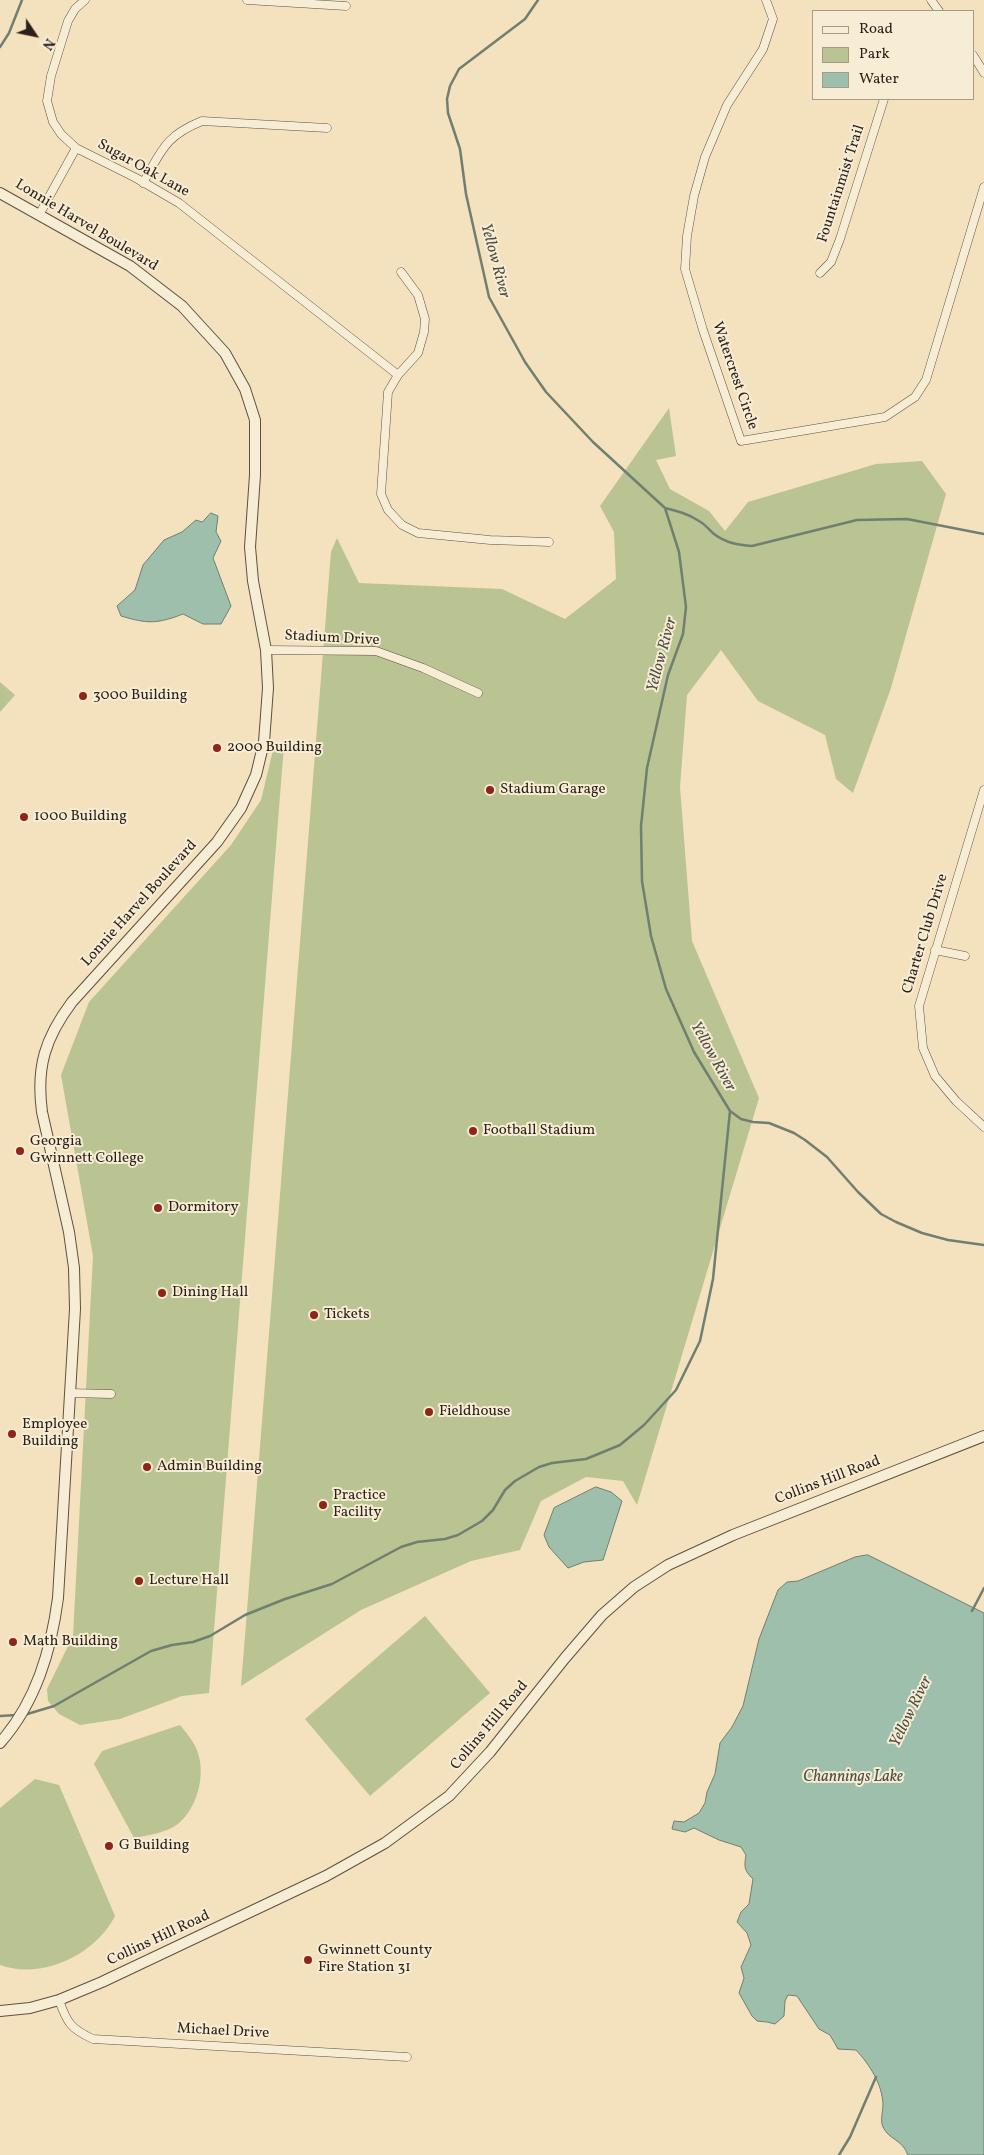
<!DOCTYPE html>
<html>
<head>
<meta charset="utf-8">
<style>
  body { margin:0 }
  #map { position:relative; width:984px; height:2155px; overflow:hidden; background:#f3e2bd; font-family:Vollkorn,serif }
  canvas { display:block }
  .legend { position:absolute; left:812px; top:10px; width:162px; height:90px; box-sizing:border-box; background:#f7ecd4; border:1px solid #a69a89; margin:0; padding:6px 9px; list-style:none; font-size:15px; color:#2c1f19 }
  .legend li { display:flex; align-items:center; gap:10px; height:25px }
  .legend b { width:25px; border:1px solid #a69a89 }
  .north { position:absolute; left:10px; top:10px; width:50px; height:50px; -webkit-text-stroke:4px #f7ecd4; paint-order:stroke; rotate:124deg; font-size:14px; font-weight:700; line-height:20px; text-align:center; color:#2c1f19 }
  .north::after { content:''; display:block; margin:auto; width:18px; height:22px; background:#2c1f19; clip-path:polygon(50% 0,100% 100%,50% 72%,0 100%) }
</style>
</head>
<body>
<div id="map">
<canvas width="984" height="2155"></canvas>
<ul class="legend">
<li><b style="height:6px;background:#f7ecd4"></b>Road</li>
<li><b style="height:14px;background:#bac392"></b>Park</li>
<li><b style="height:14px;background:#9dbfac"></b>Water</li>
</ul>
<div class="north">N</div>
</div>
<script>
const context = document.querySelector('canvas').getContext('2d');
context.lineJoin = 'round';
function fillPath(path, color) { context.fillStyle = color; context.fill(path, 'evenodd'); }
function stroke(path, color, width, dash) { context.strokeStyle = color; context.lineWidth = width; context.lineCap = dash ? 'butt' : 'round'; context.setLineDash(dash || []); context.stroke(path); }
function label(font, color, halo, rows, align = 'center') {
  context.font = font + ' Vollkorn,serif'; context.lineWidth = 4; context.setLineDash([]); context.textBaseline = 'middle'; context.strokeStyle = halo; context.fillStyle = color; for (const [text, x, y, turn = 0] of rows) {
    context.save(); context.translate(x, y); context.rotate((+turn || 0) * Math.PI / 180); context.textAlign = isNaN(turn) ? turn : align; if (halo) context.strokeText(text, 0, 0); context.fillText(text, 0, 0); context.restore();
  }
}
const green = new Path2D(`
  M669 408 676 456 656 460 670 489 709 511 725 531 748 502 876 464 922 461 946 494 891 688 853 793 836 779 825 735 758 701 721 650 687 695 680 787 692 941 759 1098 637 1505 623 1481 586 1477 541 1501 520 1550 471 1561 361 1610 241 1686 331 552 337 538 359 583 502 589 565 619 616 579 614 532 600 506Z
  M0 682 15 695 0 712Z
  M275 742 284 745 209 1693 182 1696 120 1719 80 1725 59 1714 48 1701 47 1689 73 1636 93 1256 61 1075 89 1002 231 845 261 800Z
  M425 1616 490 1693 370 1796 305 1719Z
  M180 1725C185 1731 190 1737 194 1744 208 1768 199 1806 179 1823 167 1833 149 1835 134 1838L94 1764 102 1751Z
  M35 1779 59 1785 115 1916C95 1955 42 1980 0 1965V1808Z`);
const water = new Path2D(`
  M211 513 218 516 216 532 221 541 213 558 231 606 221 624H203L183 614C157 624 148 624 121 616L117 606 135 590 143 565 164 540 182 532 196 520 202 522Z
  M596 1487 611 1492 622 1501 603 1560 584 1562 568 1568 549 1547 544 1535 554 1508Z
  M868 1555 984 1613V2155H908C902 2139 889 2140 883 2127 880 2121 883 2111 883 2104 882 2084 870 2065 856 2050L838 2049 830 2035 819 2029 797 1996 788 1995 785 2001 784 2016 775 2024 767 2022 757 2021 752 2016 739 1993 744 1978 741 1967 751 1945 747 1933 737 1922 741 1912 749 1904 753 1879C744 1870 744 1867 746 1855L741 1847 719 1840 694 1828 685 1832 672 1829 674 1821 684 1822 699 1813 705 1803 707 1792 715 1774 720 1743 732 1727 743 1706 759 1639 778 1590 787 1582 798 1581 855 1557Z`);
const stream = new Path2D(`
  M538 0 525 19 459 69 450 86 447 99 448 113 460 149 466 194 489 297 525 362 546 392 593 442 665 508 679 552 686 607 683 634 668 675 647 768 641 826 642 881 651 936 666 989 694 1052 730 1111 741 1119 753 1122 769 1123 794 1133 805 1140 827 1157 858 1192 881 1214 896 1222 922 1233 948 1240 984 1245
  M0 47 9 33 22 0
  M665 508C677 511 689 514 699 521 705 524 709 530 714 534 726 543 738 545 752 546L857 520 907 519 984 534
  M972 1611 984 1588
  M24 1715 54 1706 151 1651 172 1645 193 1642 210 1636 245 1615 285 1599 332 1584 401 1547 417 1542 445 1539 458 1535 482 1521 493 1510 505 1490 515 1481 539 1467 552 1463 586 1459 620 1445 644 1425 676 1390 700 1341 713 1279 730 1111
  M0 1716 17 1715
  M839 2155 850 2137 876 2077`);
const minor = new Path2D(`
  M85 0 75 9 68 21 51 76 47 101 53 122 61 134 76 148 136 178 179 203 398 375
  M247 0 346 6
  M766 0 773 19 763 49 727 105 705 157 694 196 687 236 685 269 703 330 741 441 885 417 915 397 926 380 984 187
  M931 0 939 11
  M973 55 984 73
  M143 183C162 150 165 136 202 121L327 128
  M39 215 76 148
  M401 272 418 295 425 319 424 332 418 353 398 375 388 392 381 494 388 510 402 525 418 533 490 540 549 542
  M820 273 831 262 840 239 884 99
  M266 650 376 651 423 668 478 693
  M984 790 919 1006 923 1048 935 1076 956 1101 984 1127
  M935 950 965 956
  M70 1393 111 1394
  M59 2000C67 2023 71 2029 93 2039L407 2057`);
const tertiary = new Path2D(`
  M0 193 130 266 182 306 225 353 245 389 255 420V475L250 547 253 581 266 650 268 688 264 742 256 775 241 808 217 842 72 1002C45 1038 36 1067 42 1112L69 1232 74 1268 75 1309 58 1598C51 1651 36 1702 0 1743
  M0 2011 30 2008 59 2000 102 1982 326 1876 385 1843 449 1796 490 1752 565 1658 602 1615 634 1587 668 1565 733 1535 984 1436`);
const markers = [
  [83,696,5,"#8f2418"],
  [217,748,5,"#8f2418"],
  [490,790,5,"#8f2418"],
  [24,817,5,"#8f2418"],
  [473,1131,5,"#8f2418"],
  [20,1151,5,"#8f2418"],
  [158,1208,5,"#8f2418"],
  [162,1293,5,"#8f2418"],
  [314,1315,5,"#8f2418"],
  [429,1412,5,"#8f2418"],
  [12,1434,5,"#8f2418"],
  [147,1467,5,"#8f2418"],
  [323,1505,5,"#8f2418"],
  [139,1581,5,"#8f2418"],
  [13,1642,5,"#8f2418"],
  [109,1846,5,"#8f2418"],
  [308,1960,5,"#8f2418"]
];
const streetNames = [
  ["Sugar Oak Lane",143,169,29],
  ["Fountainmist Trail",842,184,-72],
  ["Lonnie Harvel Boulevard",86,226,31],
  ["Watercrest Circle",734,376,71],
  ["Stadium Drive",332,639,3],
  ["Lonnie Harvel Boulevard",140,904,-48],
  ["Charter Club Drive",926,934,-73],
  ["Collins Hill Road",828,1481,-21],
  ["Collins Hill Road",490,1726,-50],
  ["Collins Hill Road",159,1939,-25],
  ["Michael Drive",223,2032,3]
];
const poiNames = [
  ["3000 Building",93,696],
  ["2000 Building",227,748],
  ["Stadium Garage",500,790],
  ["1000 Building",34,817],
  ["Football Stadium",483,1131],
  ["Georgia",30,1142],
  ["Gwinnett College",30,1159],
  ["Dormitory",168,1208],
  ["Dining Hall",172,1293],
  ["Tickets",324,1315],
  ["Fieldhouse",439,1412],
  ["Employee",22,1425],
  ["Building",22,1442],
  ["Admin Building",157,1467],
  ["Practice",333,1496],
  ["Facility",333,1513],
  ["Lecture Hall",149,1581],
  ["Math Building",23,1642],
  ["G Building",119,1846],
  ["Gwinnett County",318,1951],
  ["Fire Station 31",318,1968]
];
const waterNames = [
  ["Yellow River",494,261,75],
  ["Yellow River",663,655,-75],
  ["Yellow River",712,1057,61],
  ["Yellow River",912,1712,-64],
  ["Channings Lake",853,1778]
];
fillPath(green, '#bac392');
fillPath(water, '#9dbfac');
stroke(water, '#707f71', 1);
stroke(stream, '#707f71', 2.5);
stroke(minor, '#5e5042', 9);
stroke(tertiary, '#5e5042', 12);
stroke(minor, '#f7ecd4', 8);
stroke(tertiary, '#f7ecd4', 10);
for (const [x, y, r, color] of markers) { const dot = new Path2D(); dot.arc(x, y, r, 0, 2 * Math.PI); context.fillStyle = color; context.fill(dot); stroke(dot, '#f7ecd4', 2); }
label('15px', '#2c1f19', '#f7ecd4', streetNames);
label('15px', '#2c1f19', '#f7ecd4', poiNames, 'left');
label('italic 16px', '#4e4f45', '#f7ecd4', waterNames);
</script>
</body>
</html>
